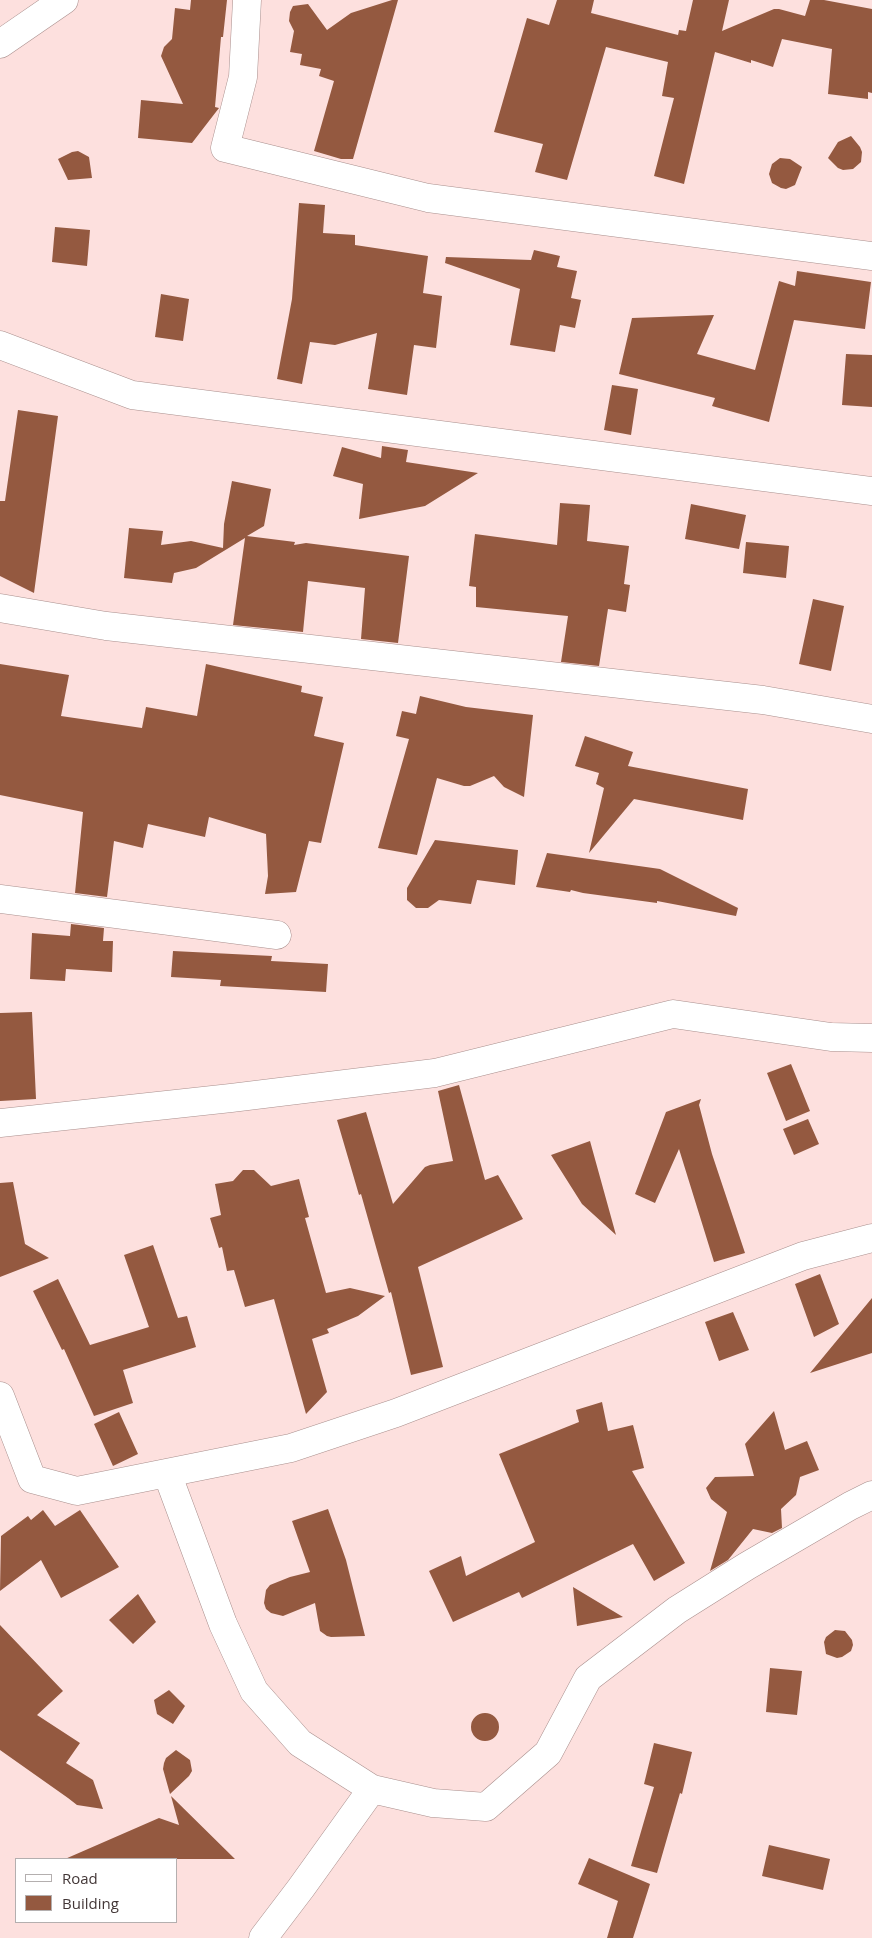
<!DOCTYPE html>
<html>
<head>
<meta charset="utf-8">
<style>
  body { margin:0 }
  #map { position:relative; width:872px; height:1938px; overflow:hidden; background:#fde0de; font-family:"Open Sans",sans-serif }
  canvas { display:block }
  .legend { position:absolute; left:15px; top:1858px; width:162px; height:65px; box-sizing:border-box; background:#fff; border:1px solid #b4afaf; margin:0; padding:6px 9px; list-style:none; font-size:15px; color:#433737 }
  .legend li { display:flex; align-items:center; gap:10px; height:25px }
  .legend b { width:25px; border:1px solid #b4afaf }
</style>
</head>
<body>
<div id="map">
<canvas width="872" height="1938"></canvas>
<ul class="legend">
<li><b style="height:6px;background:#fff"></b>Road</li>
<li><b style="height:14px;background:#945940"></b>Building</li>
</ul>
</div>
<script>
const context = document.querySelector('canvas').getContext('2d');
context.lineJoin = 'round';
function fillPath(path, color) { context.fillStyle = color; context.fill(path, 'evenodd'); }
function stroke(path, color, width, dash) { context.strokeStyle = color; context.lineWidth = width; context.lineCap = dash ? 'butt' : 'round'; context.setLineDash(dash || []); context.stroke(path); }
const building = new Path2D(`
  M191 0H227L223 37H221L215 107 219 108 192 143 138 138 141 100 183 104 161 56 164 47 172 39 175 8 190 10Z
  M392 0H398L353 159H341L314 151 334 81 319 76 321 69 300 65 302 54 290 52 294 31 289 21 290 12 293 6 308 4 327 30 351 13Z
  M557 0H594L591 13 678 35 679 30 686 31 693 0H729L722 31 774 9H779L805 16 810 0H824L872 9V93L868 92V99L828 94 832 49 782 39 773 67 751 60V63L715 52 684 184 654 176 674 98 662 96 668 62 606 47 567 180 535 172 543 144 494 132 527 18 549 25Z
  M851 136 860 147 862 152 861 162 853 169 843 170 838 168 828 158 838 142Z
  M78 151 89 157 92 178 68 180 58 159 72 152Z
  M780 158 790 159 802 167 795 185 786 189 781 188 772 183 769 174 772 164Z
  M299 203 325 205 323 233 355 235V245L428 256 423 293 442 296 436 348 414 345 407 395 368 389 377 333 335 345 310 342 302 384 277 379 292 299Z
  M55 227 90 230 87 266 52 262Z
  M534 250 560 256 557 267 577 271 571 298 581 300 575 328 560 325 555 352 510 345 520 289 445 263 446 257 531 260Z
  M797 271 871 282 865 329 794 320 769 422 712 406 715 398 619 374 632 318 714 315 697 354 755 370 779 281 795 286Z
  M161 294 189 299 183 341 155 337Z
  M846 354 872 355V407L842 405Z
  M612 385 638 389 631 435 604 430Z
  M18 410 58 416 34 593 0 576V501H5Z
  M382 446 408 450 406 462 478 473 425 506 359 519 363 484 333 476 342 447 381 458Z
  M232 481 271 489 264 526 247 536 295 542 294 545 306 543 409 556 398 643 361 639 365 588 308 581 303 632 233 625 245 538 196 568 174 573 172 583 124 578 129 528 163 531 161 545 191 541 223 548 224 524Z
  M560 503 590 505 587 541 629 546 624 584 630 585 626 612 608 609 599 666 561 662 568 616 476 607V587L469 586 475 534 557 545Z
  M691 504 746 515 739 549 685 539Z
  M746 542 789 546 786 578 743 573Z
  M813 599 844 606 831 671 799 664Z
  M0 664 69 675 61 716 142 728 146 707 197 716 206 664 302 686 301 692 323 697 314 736 344 743 321 843 309 841 296 892 265 894 268 876 266 834 209 817 205 837 148 824 143 848 114 841 107 897 75 893 83 812 0 795Z
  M420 696 466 707 533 715 524 797 504 787 494 776 470 786H464L437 778 417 855 378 848 409 739 396 736 402 711 416 714Z
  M585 736 633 752 628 766 748 789 743 820 634 799 589 853 604 788 596 784 599 773 575 766Z
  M435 840 518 850 515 885 477 880 471 904 439 900 428 908H416L407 900V888Z
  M547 853 660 869 738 908 736 916 657 901V903L583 893 571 890 570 892 536 887Z
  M71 924 104 928 103 941H113L112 972 66 969 65 981 30 979 32 933 70 936Z
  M173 951 272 956 271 961 328 964 326 992 220 986 221 980 171 977Z
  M32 1012 36 1099 0 1101V1013Z
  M791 1064 810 1111 786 1121 767 1073Z
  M459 1085 485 1180 498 1175 523 1219 418 1267 443 1367 411 1375 391 1292 389 1293 361 1194 359 1195 337 1120 366 1112 393 1204 425 1167 430 1165 453 1161 438 1091Z
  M701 1099 699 1105 712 1154 745 1253 714 1262 679 1149 655 1203 635 1194 666 1112Z
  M808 1119 819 1144 794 1155 783 1129Z
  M590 1141 616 1235 582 1204 551 1155Z
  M243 1170H254L271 1186 299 1179 309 1217 305 1218 326 1293 350 1288 385 1296 358 1316 327 1329 329 1333 312 1339 327 1392 306 1414 274 1299 245 1307 234 1270 227 1271 222 1247 219 1248 210 1218 221 1215 215 1184 233 1181Z
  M13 1182 25 1244 49 1258 0 1277V1183Z
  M153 1245 178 1318 187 1316 196 1347 123 1370 133 1403 94 1416 64 1349 62 1350 33 1291 58 1279 90 1345 149 1327 124 1255Z
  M820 1274 839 1324 814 1337 795 1284Z
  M872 1298V1353L810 1373Z
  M733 1312 749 1350 719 1361 705 1322Z
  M602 1402 608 1431 633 1425 644 1468 632 1471 685 1563 654 1581 633 1544 522 1598 519 1592 453 1622 429 1571 461 1556 466 1576 535 1542 499 1454 579 1422 576 1410Z
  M774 1411 785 1450 807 1441 819 1470 800 1477 796 1495 781 1509 782 1528 772 1533 753 1529 728 1560 710 1571 727 1512 711 1499 706 1488 715 1477 754 1476 745 1444Z
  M119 1412 138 1454 113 1466 94 1424Z
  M328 1509 346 1560 365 1636 331 1637 327 1636 320 1631 315 1603 283 1616 271 1613 266 1609 264 1603 266 1590 270 1585 290 1577 310 1572 292 1521Z
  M43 1510 55 1526 80 1510 119 1567 61 1598 41 1560 0 1591 1 1536 28 1516 31 1520Z
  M573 1587 623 1617 577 1626Z
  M138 1594 156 1622 133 1644 109 1620Z
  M0 1625 63 1691 37 1715 80 1743 66 1763 93 1780 103 1809 77 1805 68 1798 0 1750Z
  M835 1630 845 1631 852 1640 853 1645 851 1651 842 1657 837 1658 826 1654 824 1642 826 1637Z
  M770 1668 802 1671 797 1715 766 1712Z
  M169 1690 185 1706 173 1724 157 1714 154 1700Z
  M471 1727a14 14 0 1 1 28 0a14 14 0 1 1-28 0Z
  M654 1743 692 1752 682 1794 680 1793 657 1873 631 1866 654 1787 644 1784Z
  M176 1750 190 1760 192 1771 189 1776 170 1794 163 1769 164 1763 166 1758Z
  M171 1796 235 1859H65L159 1818 179 1825Z
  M769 1845 830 1859 823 1890 762 1876Z
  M589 1858 650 1884 633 1938H607L618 1901 578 1884Z`);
const minor = new Path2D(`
  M247 0 243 77 225 148 428 198 872 256
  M0 44 64 0
  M0 345 132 395 872 491
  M0 608 106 626 763 700 872 719
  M0 899 277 935
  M0 1123 231 1098 435 1073 673 1014 831 1037 872 1038
  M0 1396 32 1479 77 1491 291 1448 396 1413 803 1256 872 1238
  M167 1473 223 1624 254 1691 300 1743 372 1789 433 1803 486 1807 548 1753 588 1678 677 1610 747 1566 850 1506 872 1495
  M263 1938 301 1888 372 1789`);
fillPath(building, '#945940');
stroke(minor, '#a98f8d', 29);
stroke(minor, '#fff', 28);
</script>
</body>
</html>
